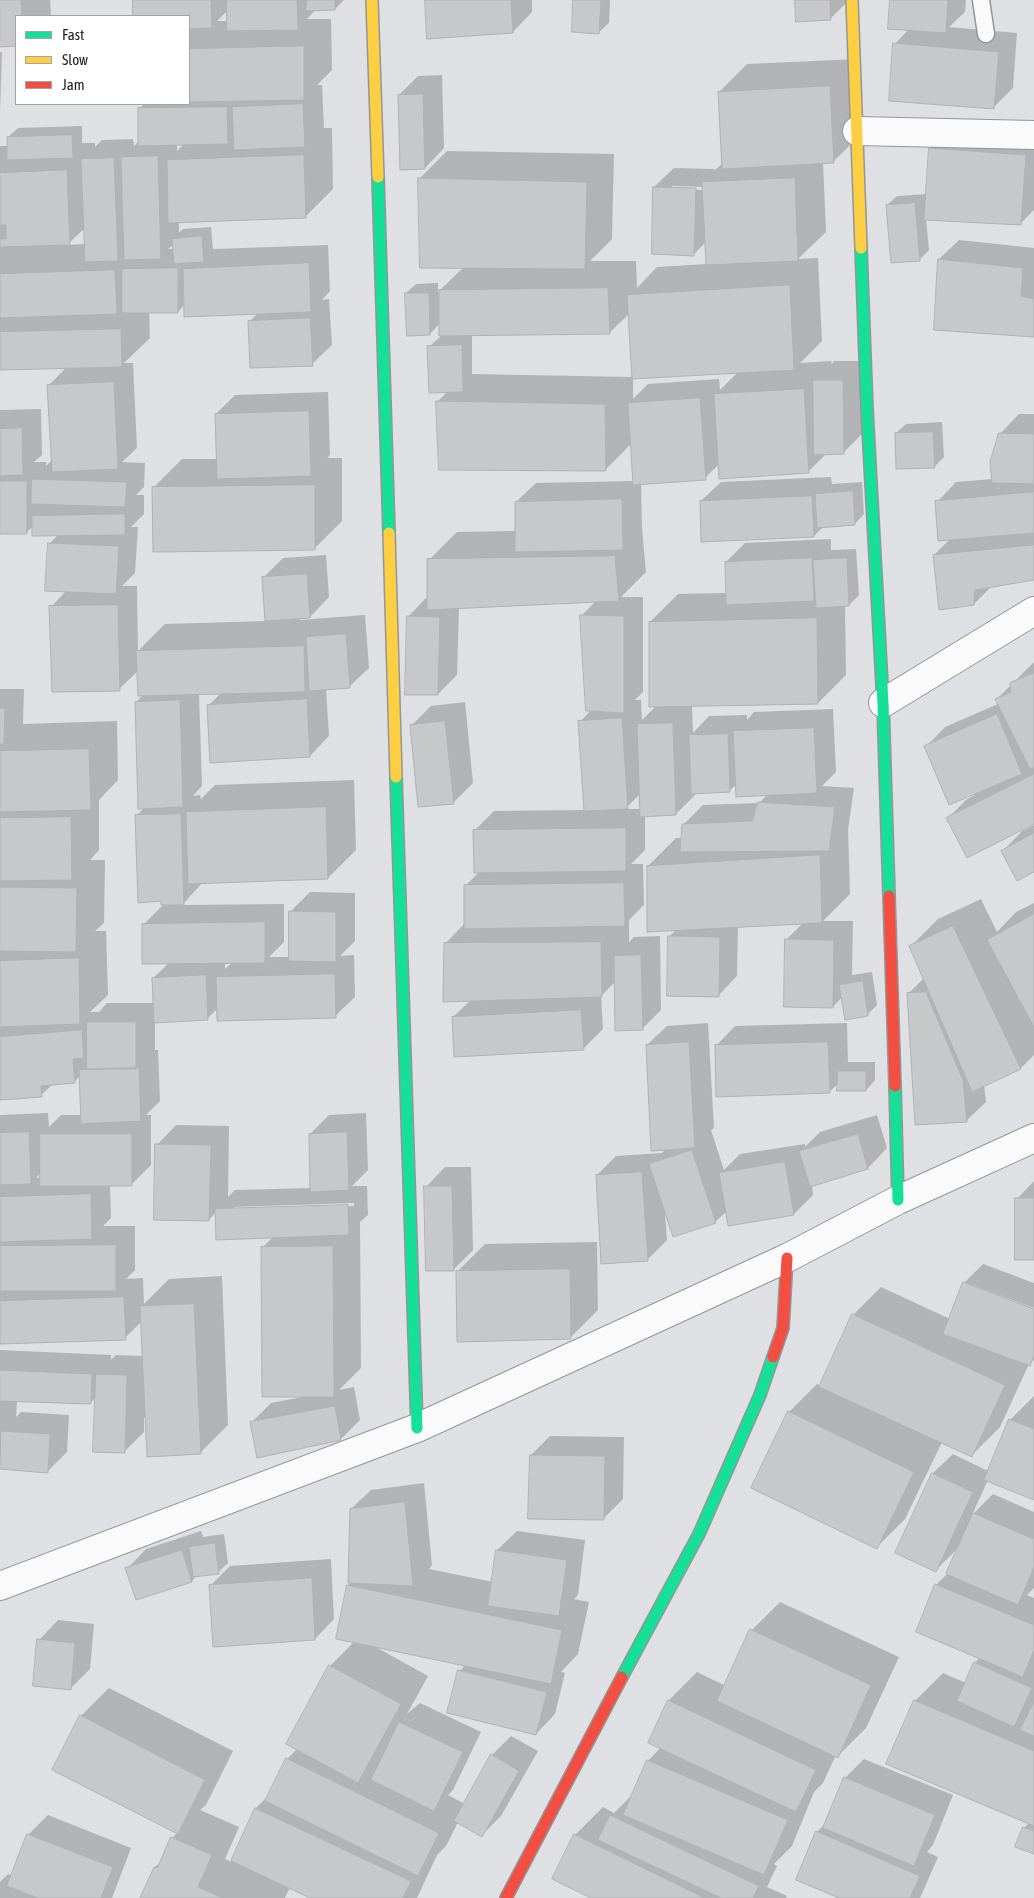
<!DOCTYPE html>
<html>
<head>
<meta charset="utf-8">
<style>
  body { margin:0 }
  #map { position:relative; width:1034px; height:1898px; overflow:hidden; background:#dee0e4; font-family:"Asap Condensed",sans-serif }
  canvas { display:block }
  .legend { position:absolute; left:15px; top:15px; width:175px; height:90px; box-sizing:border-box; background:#fff; border:1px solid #a3a4a5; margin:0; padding:6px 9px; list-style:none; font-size:15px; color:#1a1c1f }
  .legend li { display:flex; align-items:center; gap:10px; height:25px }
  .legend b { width:25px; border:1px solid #a3a4a5 }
</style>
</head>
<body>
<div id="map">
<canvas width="1034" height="1898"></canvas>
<ul class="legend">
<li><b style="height:6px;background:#16e098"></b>Fast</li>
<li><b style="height:6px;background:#ffcf43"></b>Slow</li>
<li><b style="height:6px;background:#f24e42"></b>Jam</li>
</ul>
</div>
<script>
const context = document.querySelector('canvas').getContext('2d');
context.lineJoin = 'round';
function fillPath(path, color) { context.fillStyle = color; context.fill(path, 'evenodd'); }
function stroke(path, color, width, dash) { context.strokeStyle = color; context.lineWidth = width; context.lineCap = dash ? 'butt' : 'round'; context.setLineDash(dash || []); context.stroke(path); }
const shadow = new Path2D(`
  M0 0H50L51 16H16V45H0Z
  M134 0H344L335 9H316L307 19H331L332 70 317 85H322L324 128H332L333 189 305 217 179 221V233L183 229 211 227 213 249 328 245 330 291 322 300 329 299 332 345 312 364 249 322 258 313 185 304 178 312H149L150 338 124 363H133L137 448 122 462 145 463 144 487 136 495H144V514L131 527H138L135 573 122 586H137L138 651 165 624 266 621 263 578 283 558 326 555 329 597 310 617 300 618V620L365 615 369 668 349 687 326 689 329 736 310 756 208 706 221 693H199L202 786 193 796 200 795 201 799 215 785 354 780 356 850 328 878 203 882 182 905 284 904V942L269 957H290V912L310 892 355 893V941L340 956 354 955 355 997 335 1016 217 1009 207 1019 155 1022V1050H158L160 1101 146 1115H151V1165L131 1185H110L111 1218 103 1226H135V1270L126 1279 143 1278 144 1304 169 1279 222 1276 228 1425 200 1453 144 1417V1432L124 1452 96 1397 90 1403 17 1400 16 1417 21 1412 69 1415 67 1452 48 1471 0 1468V1350L111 1355V1360L116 1355 144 1356 142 1321 125 1338 0 1342V1115L48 1113 49 1127 61 1115H82L80 1076 74 1082 53 1084 41 1095 0 1099V689H24L23 724 117 721 118 780 99 800V850L90 860H105L104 923 95 931H106L108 995 90 1012H99L107 1003H154L153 978 169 963 143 925 163 905 136 816 145 807 136 702 143 695 138 671 119 689 51 607 67 590 49 544 58 535 33 526 26 533H0V410L41 409 42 455 34 462H46V466L52 460 48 386 67 367 0 369V146H8V137L18 128 82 126V143H95V147L102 140 133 139 134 146 140 140 139 109 144 104H189V16H134ZM228 10V21H217ZM177 144H184L177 151ZM85 228V244L67 245ZM174 244V249H168ZM225 962H233L225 969ZM41 1172V1177L36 1178Z
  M426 0H532V12L513 32Z
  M574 0H610L609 23 599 32Z
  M797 0H849L830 19Z
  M892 0H966L965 12 949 27 1017 33 1013 88 993 108 895 44 909 29Z
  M0 52H2L0 113Z
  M857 59 861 134 833 162H823L826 232 798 259 818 258 822 341 800 363 831 361 832 364 834 361H862L863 433 843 453H827L808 472 719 464 705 478 641 483 642 529 646 572 621 597H643V692L635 700H641L642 720 656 706 650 622 678 594 727 593 726 562 745 543 831 539V550L856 549 859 595 849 605H845L846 675 818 703 692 705 693 733 709 716 747 715V720L754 712 833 709 836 772 822 786 854 788 848 830 850 894 823 921H853L852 975 872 972 877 1005 867 1015 842 997 833 1007 786 940 803 923 738 926 737 976 718 996 669 937 677 929 648 866 676 838H682L683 825 703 805 759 803 768 794 737 784 729 791 695 792V795L676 814 645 816V850L631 864H643L644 905 629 920V942L634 937 660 936 661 1010 642 1029 615 982 601 996 603 1029 583 1049 453 1017 471 1000 445 944 465 923V886L479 872 474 831 494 811 585 810 580 722 591 710 581 616 596 601 459 607 457 675 438 694 408 617 427 597 429 560 457 532 516 531V502L536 483 634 481 632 443 605 470 437 402 448 391 429 347 440 337V323L430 334 406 293 416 284 438 283V292L464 267 419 179 447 151 614 154 612 239 590 261H636L637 288 657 267 707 264 706 242 693 255 654 187 674 168 715 169 714 171 723 163 719 92 747 64ZM672 186 702 187V190L672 189ZM630 313 633 377 472 374V335L609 333ZM738 372 720 390 719 379 648 384 633 399V378ZM640 794 641 809H625Z
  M442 75 444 148 425 168 399 95 418 76Z
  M950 130 1034 135V210L1020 224 926 219 929 250 919 260 887 205 897 196 927 194 930 149Z
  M959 240 1034 248V335L939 259Z
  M328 392 330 455 327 458H342V521L314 549 154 487 182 459H217L216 414 235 395Z
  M1019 414H1034V579L992 586 974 604 934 555 950 539 937 502 956 482 993 479 1000 434Z
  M942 422 944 457 934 467 896 433 906 424Z
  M831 477 832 484 862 482 864 514 855 524 824 526 814 536 701 501 721 482Z
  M1034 662V823L948 818 967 799 975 795 926 747 945 727 998 704 996 700Z
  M465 702 473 783 454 802 411 726 431 706Z
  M1034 825V870L1003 851 1022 831Z
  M981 899 997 932 1016 912 1034 903V1055L1021 1068 984 1085 986 1102 966 1121 909 993 924 978 910 947 938 919Z
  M708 1023 714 1128 711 1130 724 1170 740 1154 805 1144V1147L820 1132 877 1115 887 1148 868 1168 812 1186 813 1195 794 1214 727 1211 715 1222 665 1213 667 1240 647 1260 597 1175 616 1156 662 1153 666 1149 647 1045 667 1026Z
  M847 1023 848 1062H875V1080L866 1090 839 1083 829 1092 716 1046 735 1026Z
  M366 1113 368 1170 352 1186H367L368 1215 360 1222 361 1368 339 1390 354 1387 360 1420 341 1439 251 1423 271 1403 302 1397 263 1247 273 1237 216 1212 209 1220 157 1145 176 1125 229 1126 228 1197 235 1190 312 1188 310 1134 329 1115ZM354 1203V1206L234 1210V1207Z
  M445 1167H471L473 1250 454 1269 426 1187Z
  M1034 1181V1259L1017 1199Z
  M597 1242 598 1310 570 1338 457 1272 485 1244Z
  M983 1264 1034 1283V1308L972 1285V1287L1034 1311V1360L1029 1364 1000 1427 972 1455 942 1442 905 1519 877 1547 789 1412 817 1384 821 1386 853 1315 881 1287 950 1319 964 1283Z
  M1034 1396V1499L988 1480 972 1515 993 1494 1034 1512V1588L1027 1595 1034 1598V1853L1024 1828 1029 1823 915 1701 943 1673 966 1683 975 1663 980 1657 917 1631 936 1585 949 1572 959 1547 936 1570 897 1553 933 1473 953 1454 988 1471 1010 1420Z
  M550 1436 624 1437 623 1499 603 1519 531 1455Z
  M424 1483 432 1565 429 1569 493 1582 497 1550 517 1531 585 1540 578 1595 574 1599 589 1602 578 1654 561 1672 565 1673 555 1714 536 1734 460 1671 465 1665 374 1646 428 1676 407 1714 420 1703 481 1732 453 1790 448 1795 465 1804 492 1755 511 1736 538 1751 501 1816 482 1835 458 1822 446 1846 437 1855 417 1898H313L290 1887 285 1898H141L155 1867 162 1861 172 1838 178 1832 81 1716 109 1688 233 1751 206 1805 200 1810 239 1827 225 1859 231 1862 256 1808 269 1795 287 1759 297 1749 330 1666 354 1642 348 1585 351 1582V1509L371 1490Z
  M201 1531 203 1537 224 1534 228 1563 218 1572 197 1575 192 1581 136 1599 127 1569 146 1549Z
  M331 1559 334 1619 315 1639 214 1646 210 1586 230 1566Z
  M780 1602 899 1657 866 1728 838 1756 836 1755 823 1783 814 1792 792 1846 774 1864 777 1866 767 1887 787 1896 786 1898H594L575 1835 603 1807 614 1813 630 1797 632 1798 648 1761 661 1747 649 1742 669 1700 697 1672 726 1686 752 1630Z
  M58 1620 94 1624 90 1669 71 1688 39 1640Z
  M864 1759 953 1795 933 1845 927 1852 938 1857 920 1898H842L817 1832 826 1823 845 1778Z
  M48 1815 131 1848 112 1898H0V1882L8 1874 12 1876 28 1835Z`);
const building = new Path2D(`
  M0 0H21L22 16H16V46L0 47Z
  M133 0H211L212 28 189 29V16H133Z
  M227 0H297L298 30 227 31Z
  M307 0H335V10L306 11Z
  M425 0H511L513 33 427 39Z
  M573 0H601L599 34 572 32Z
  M795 0H830L831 20 796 22Z
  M890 0H948L946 33 888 29Z
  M893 43 999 52 994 109 889 101Z
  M304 46V100L189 102V49Z
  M830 86 834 163 722 169 718 92Z
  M423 94 425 169 400 170 398 95Z
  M303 104 305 147 234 150 232 107Z
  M227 107 228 144 138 146V108Z
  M72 135 73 158 7 160V137Z
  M929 148 1026 155 1021 225 924 220Z
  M304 155 306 218 168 223 167 160Z
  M158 156 161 259 124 260 121 157Z
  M114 158 118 261 85 262 81 159Z
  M67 170 70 245 0 247V239H6V225H0V173Z
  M418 178 587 182 585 269 420 268Z
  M795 178 798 261 706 265 702 182Z
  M653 187 696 188 694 256 652 254Z
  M915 203 920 261 891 263 886 205Z
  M202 236 204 262 174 264 172 239Z
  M938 259 1023 268 1021 296 1034 299V337L934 330Z
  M309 263 311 312 184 317 183 269Z
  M178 268V313H122V269Z
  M115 270 117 314 0 318V274Z
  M790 285 794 370 632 379 627 295Z
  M608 288 610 334 439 336V290Z
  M405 293H429L430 335 407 336Z
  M310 318 313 366 250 368 248 321Z
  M121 329 122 367 0 370V332Z
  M462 345 463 392 429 393 427 346Z
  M813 380H843L844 454 814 455Z
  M114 382 118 469 52 472 47 385Z
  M804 389 809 473 719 479 714 394Z
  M700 398 706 480 633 485 628 403Z
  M436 401 605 404 606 471 439 470Z
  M309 411 311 476 217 479 215 414Z
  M22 428 23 475 0 476V429Z
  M933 432 935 468 896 469 895 433Z
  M999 433 1034 434V484L992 483 990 462Z
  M32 479 127 482 125 507 31 504Z
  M0 481H27V534H0Z
  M315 485V550L153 552 152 487Z
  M853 491 855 525 817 528 815 494Z
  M1034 492V533L938 541 935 501Z
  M812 496 814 537 701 542 700 501Z
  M622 499 623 550 515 552V502Z
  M125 514V535L32 536V516Z
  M48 543 119 546 116 594 45 591Z
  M1034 545V580L975 590 974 605 939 610 933 555Z
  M615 556 619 601 427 610V559Z
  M812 558 814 601 726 605 725 562Z
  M847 558 849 606 816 608 813 560Z
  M307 574 310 618 265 621 262 577Z
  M118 605 120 691 52 692 49 606Z
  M580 615 624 616V713L586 711Z
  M407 616 440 617 438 695H405Z
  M817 618 818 704 649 707V622Z
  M346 634 350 688 309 691 306 637Z
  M304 646 305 692 138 696 136 651Z
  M1034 673V767L1030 769 995 699 1011 692 1010 683Z
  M307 699 310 757 210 763 207 705Z
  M180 700 183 807 138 809 135 702Z
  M0 708H5L4 744H0Z
  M997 714 1022 774 949 805 924 746Z
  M622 718 628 809 584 811 578 721Z
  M445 721 454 804 418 807 410 725Z
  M673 723 676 815 640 817 637 724Z
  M814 728 817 793 736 797 733 731Z
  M728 734 730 792 691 794 689 735Z
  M89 749 91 810 0 812V751Z
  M1034 774V824L967 858 946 818Z
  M758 802 835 807 829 851 680 852 682 824 752 821Z
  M326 807 328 879 188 884 186 812Z
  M181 814 184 905H161V901L138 903 135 815Z
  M71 817 72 880 0 881V818Z
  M626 828V871L474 873 473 830Z
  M1034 833V872L1017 881 1001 851Z
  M820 855 822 923 647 932V866Z
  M624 883 625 926 464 929V885Z
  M0 887 77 888 76 952 0 951Z
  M289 911 336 912V962L289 961Z
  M1034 914V1027L987 940Z
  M265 922V963L142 964V924Z
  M953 926 1021 1069 972 1092 909 946Z
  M668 936 720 937 719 997 667 996Z
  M785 939 834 940 833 1008 784 1007Z
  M601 942 602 997 443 1002 444 943Z
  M641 955 643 1030 615 1031 614 956Z
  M79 958 80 1024 0 1027V961Z
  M335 974 336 1018 217 1021 216 977Z
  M206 975 208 1020 154 1023 152 978Z
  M863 981 868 1016 845 1020 839 985Z
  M926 992 963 1080 967 1122 915 1125 907 993Z
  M581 1010 584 1050 454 1057 452 1017Z
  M87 1022H136V1069H87Z
  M82 1030 84 1058 73 1059 75 1083 41 1086 42 1097 0 1100V1037Z
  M689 1042 695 1148 651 1151 646 1045Z
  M828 1042 830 1093 716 1097 715 1045Z
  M139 1068 141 1121 81 1124 79 1070Z
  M838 1071H866V1091H837Z
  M29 1132 31 1184 0 1185V1133Z
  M347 1132 349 1190 310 1192 309 1134Z
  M40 1134H132V1186H40Z
  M858 1134 868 1169 810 1187 799 1151Z
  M155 1144 211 1145 209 1221 154 1220Z
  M692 1150 716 1223 673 1237 649 1164Z
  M785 1162 794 1215 728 1226 719 1173Z
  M642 1172 648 1261 601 1264 596 1175Z
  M424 1186H452L454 1271H426Z
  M91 1194 92 1239 0 1242V1197Z
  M1015 1198H1034V1260H1015Z
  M348 1205 349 1235 216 1240 215 1209Z
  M116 1245V1291H0V1246Z
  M333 1246 334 1397H262L261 1247Z
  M570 1269 571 1339 457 1342 456 1271Z
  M963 1282 1034 1309V1355L1030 1366 943 1334Z
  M124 1297 126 1340 0 1344V1301Z
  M194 1304 201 1454 147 1457 140 1306Z
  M852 1314 1005 1385 972 1457 819 1387Z
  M0 1370 92 1374 91 1404 0 1401Z
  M96 1374 127 1375 125 1453 93 1452Z
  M335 1406 341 1440 257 1458 250 1422Z
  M788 1411 914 1472 877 1549 751 1488Z
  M1009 1419 1034 1429V1500L984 1480Z
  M1 1431 50 1434 48 1473 0 1469Z
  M530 1455 605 1456 604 1520 528 1519Z
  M932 1473 973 1492 936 1572 895 1553Z
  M405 1502 413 1586 348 1583 350 1509Z
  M973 1513 1034 1539V1567L1018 1605 946 1574Z
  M215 1543 219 1574 193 1577 189 1547Z
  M182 1550 192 1582 136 1600 125 1568Z
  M496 1550 567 1560 559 1616 488 1606Z
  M312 1578 315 1640 213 1647 209 1585Z
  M935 1584 1034 1625V1650L1023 1677 916 1632Z
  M347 1585 562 1630 551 1684 336 1639Z
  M750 1629 871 1685 838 1758 717 1701Z
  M37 1639 75 1643 71 1690 33 1686Z
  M974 1662 1032 1688 1014 1727 957 1701Z
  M329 1665 401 1704 358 1783 286 1744Z
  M458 1670 547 1692 536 1735 447 1713Z
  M668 1700 816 1770 796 1812 648 1743Z
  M914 1700 1034 1751V1826L886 1764Z
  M1034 1702V1736L1020 1730Z
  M80 1715 205 1780 178 1834 52 1770Z
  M399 1722 463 1752 434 1811 371 1780Z
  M491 1754 519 1771 482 1837 454 1821Z
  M286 1758 439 1833 418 1876 265 1801Z
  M647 1760 788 1820 764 1875 623 1815Z
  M844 1777 935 1815 914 1866 823 1828Z
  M255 1808 411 1881 403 1898H310L231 1861Z
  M610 1815 759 1886 753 1898H721L598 1840Z
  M1023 1827 1034 1831V1854L1015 1847Z
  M816 1831 920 1876 910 1898H839L796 1880Z
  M27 1834 113 1867 101 1898H38L7 1886Z
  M574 1834 705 1898H591L552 1879Z
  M171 1837 212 1855 198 1887 223 1898H140L154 1867 157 1868Z`);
const lane = new Path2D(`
  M981 0 986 34`);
const street = new Path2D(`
  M857 131 1034 135
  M883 703 1034 611
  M0 1586 417 1428 787 1258 898 1200 1034 1138`);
const fast = new Path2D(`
  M378 177 389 533
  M861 248 867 410 883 703 889 896
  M396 777 417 1428
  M895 1086 898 1200
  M622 1677 699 1534 760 1395 773 1357`);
const slow = new Path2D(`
  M372 0 378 177
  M852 0 861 248
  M389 533 396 777`);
const jam = new Path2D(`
  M889 896 895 1086
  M773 1357 783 1328 787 1258
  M506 1898 622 1677`);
fillPath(shadow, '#0003');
fillPath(building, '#c6c8ca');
stroke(building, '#b0b1b4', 1);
stroke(lane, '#949599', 19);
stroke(street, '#949599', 30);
stroke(fast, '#949599', 14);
stroke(slow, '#949599', 14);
stroke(jam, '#949599', 14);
stroke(lane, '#fafafb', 16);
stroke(street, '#fafafb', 28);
stroke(fast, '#16e098', 11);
stroke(slow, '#ffcf43', 11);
stroke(jam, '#f24e42', 11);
</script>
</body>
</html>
